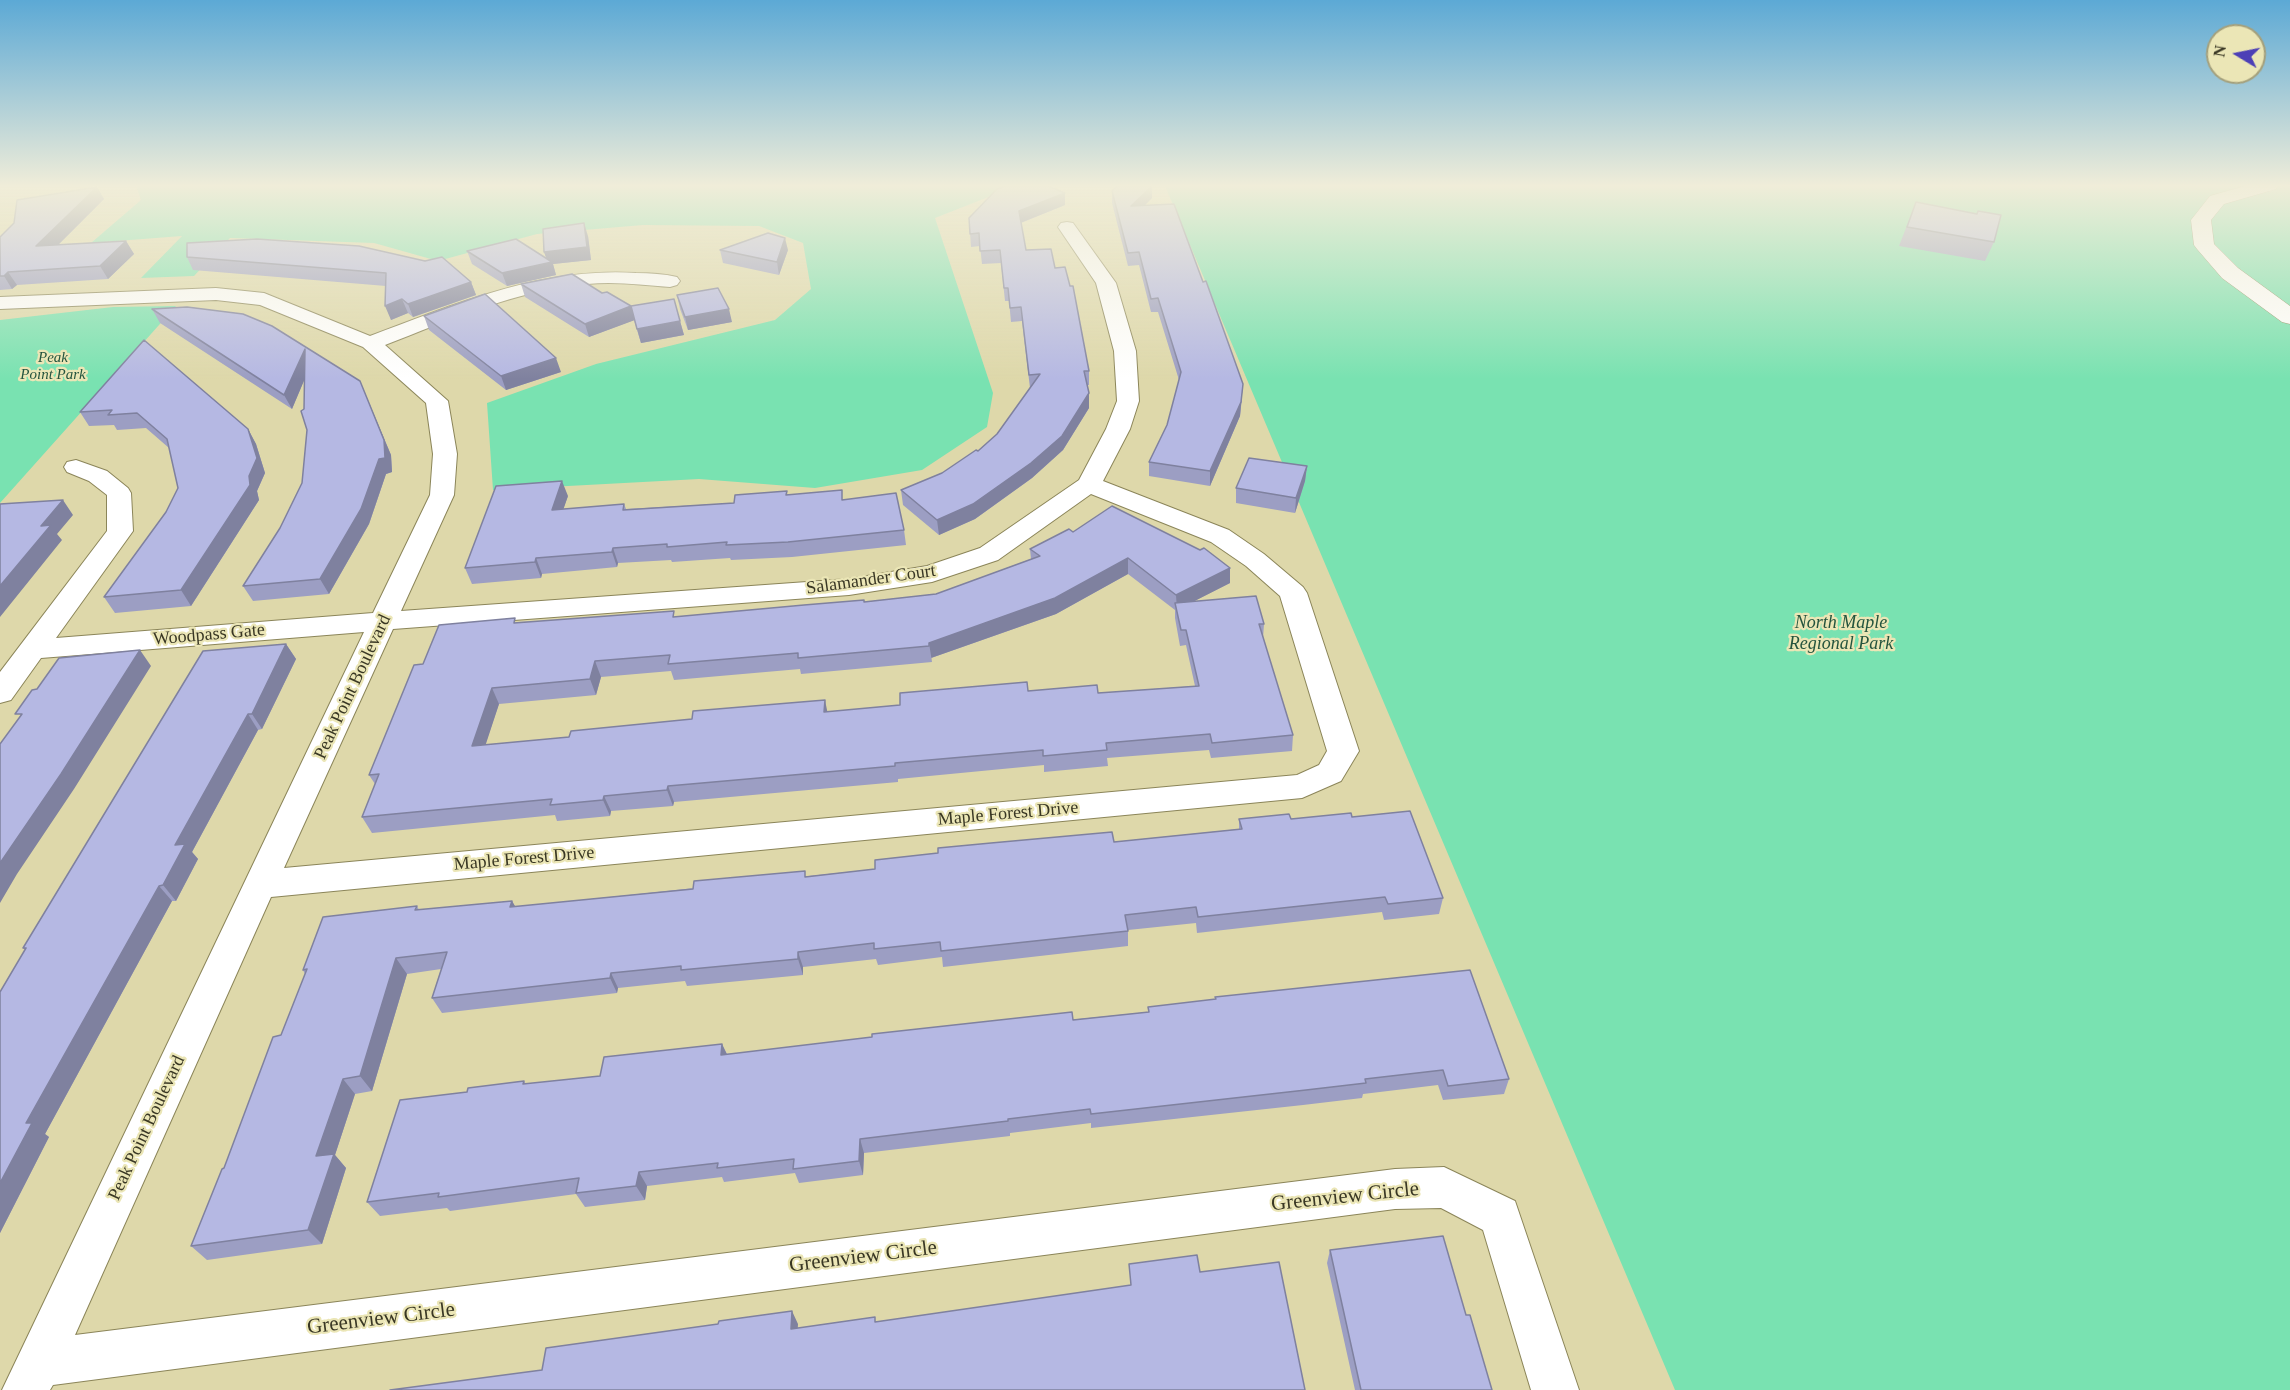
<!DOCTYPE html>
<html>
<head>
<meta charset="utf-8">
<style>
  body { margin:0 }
  #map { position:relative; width:2290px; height:1390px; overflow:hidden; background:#ded8aa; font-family:"Times New Roman",serif }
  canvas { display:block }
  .north { position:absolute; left:2206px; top:24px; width:60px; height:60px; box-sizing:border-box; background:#ebe6b6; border:2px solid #a4a07c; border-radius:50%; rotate:280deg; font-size:16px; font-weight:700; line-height:24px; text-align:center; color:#393724 }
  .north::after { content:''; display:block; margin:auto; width:21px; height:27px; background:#4c3fb6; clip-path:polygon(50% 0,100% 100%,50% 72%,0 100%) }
</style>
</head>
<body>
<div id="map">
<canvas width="2290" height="1390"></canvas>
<div class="north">N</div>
</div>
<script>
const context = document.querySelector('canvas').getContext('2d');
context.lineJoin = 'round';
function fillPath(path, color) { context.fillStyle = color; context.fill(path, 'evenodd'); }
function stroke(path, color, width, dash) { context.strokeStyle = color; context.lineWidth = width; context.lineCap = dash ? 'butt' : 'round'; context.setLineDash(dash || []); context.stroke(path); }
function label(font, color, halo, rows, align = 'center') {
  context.font = font + ' "Times New Roman",serif'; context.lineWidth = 4.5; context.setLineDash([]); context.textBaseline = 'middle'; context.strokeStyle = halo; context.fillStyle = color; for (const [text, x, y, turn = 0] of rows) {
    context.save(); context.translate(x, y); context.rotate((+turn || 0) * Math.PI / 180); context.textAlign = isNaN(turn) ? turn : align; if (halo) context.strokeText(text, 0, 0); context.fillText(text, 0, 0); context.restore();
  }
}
const green = new Path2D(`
  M136 185H1019L935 218 993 393 987 427 922 470 815 488 699 479 493 490 487 403 596 364 775 320 811 289 803 243 759 226 643 225 537 234 438 261 374 243 230 238 194 276 141 278 182 236 91 243 141 200Z
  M1104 185H2290V1390H1675L1165 186Z
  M176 306 0 503V320L113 307Z`);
const minor = new Path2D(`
  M1067 222 1073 223 1116 283 1136 351 1139 401 1130 429 1103 481 1229 530 1264 554 1303 587 1307 593 1359 751 1341 781 1302 798 271 897 75 1335 1395 1169 1444 1167 1515 1201 1579 1390H1531L1483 1230 1441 1208 1395 1209 53 1385 50 1390H2L364 632 41 658 11 700 0 703V672L107 531V495L89 481 67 472 64 467 67 462 76 460 107 471 128 488 131 493 133 531 56 638 373 613 430 495 433 454 426 403 363 347 260 305 216 300 0 309V297L216 288 264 293 370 336C456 304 542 267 636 273 650 273 664 274 677 277L680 281 677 285 670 287C643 285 615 281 587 284 517 290 450 320 385 345L448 401 457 454 454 495 401 611 849 579 927 566 980 548 1079 480 1106 429 1117 401 1114 351 1096 283 1058 227 1061 223ZM1091 494 1211 542 1246 566 1280 596 1327 751 1319 765 1297 775 284 868 393 629 849 595 932 582 998 560Z`);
const tertiary = new Path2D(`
  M2249 185H2278L2276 189 2224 204 2211 220 2214 244 2238 268 2290 306V324L2282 322 2222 278 2197 249 2194 245 2191 220 2210 196Z`);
const wall = new Path2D(`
  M97 187 104 199 58 245 126 241 134 254 108 279 17 285 12 289 0 290V237Z
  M1112 191 1152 198 1144 206 1242 398 1240 416 1210 486 1149 476V462L1167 425 1179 380 1158 312H1151L1139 265 1128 266 1112 203Z
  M1065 193V205L1021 223 1026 250 1055 268 1089 371V385H1087L1089 393V408L1063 450 1032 478 975 519 939 535 903 505 901 490 942 473 978 451 997 434 1030 388 1022 321 1011 322 1009 301H1005L1001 263 982 264 980 246 971 247 969 218Z
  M1916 202 1994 242 1985 261 1899 246Z
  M588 236 591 260 553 264 556 275 507 286 472 264 467 251 547 259 544 252Z
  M187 243 471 282 476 295 413 317 408 313 391 320 386 286 193 270 187 257Z
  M720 250H788L779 275 723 263Z
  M521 284 602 293 631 306 680 321 684 335 641 343 634 320 589 337 525 297Z
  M677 295 732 322 688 330 680 309Z
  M152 309 366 396 391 455 392 472 386 474 369 524 329 594 253 601 243 586 280 528 302 483 307 430 304 380 292 409 160 323Z
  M424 316 561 372 506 390 429 330Z
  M144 340 248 429 256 444 265 473 257 491 259 500 191 606 115 613 104 597 166 512 178 488 169 448 146 428 117 430 114 425 89 426 80 412Z
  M1307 466 1305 481 1295 513 1236 503V488Z
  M787 491V494L844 500 904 530 906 545 792 557 731 560 730 558 672 562 671 560 618 563 617 567 542 574 541 578 472 584 465 568 568 496 563 509 624 504 626 509 734 503Z
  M1073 532 1230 568V583L1194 601 1264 624 1263 638 1293 735 1292 751 1211 758 1209 750 1107 758 1108 766 1044 772V765L898 779V782L674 802 673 806 611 811 610 816 557 821 555 815 372 833 362 817 375 784 369 775 423 664 517 622 676 617 865 602 936 594 1031 559 1030 549ZM1128 574 1175 610V618L1180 646 1186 645 1195 686 1098 693 1028 691 900 705 485 745 499 704 596 695 601 677 671 671 674 680 800 669 801 674 932 662 931 658 1056 614Z
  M286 644 296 659 262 729 258 730 192 852 198 859 176 901H172L45 1134 49 1137 0 1233V992L25 950 23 948Z
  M1352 817 1443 898 1439 914 1384 920 1382 912 1197 933 1196 923 1128 930V946L943 967 942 957 878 965 876 959 803 967V975L687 986 685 981 618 988 617 993 442 1013 432 998 441 969 407 974 372 1091 355 1094 335 1155 346 1168 322 1244 207 1260 191 1246 281 1035 305 974 303 970 417 906 419 910 512 901 515 907 875 869 1114 842 1239 829V819H1291Z
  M1148 1007 1509 1079 1504 1094 1443 1100 1438 1085 1363 1094 1362 1098 1303 1105 1091 1128V1123L1010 1133V1136L864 1153 863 1175 799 1183 795 1173 724 1182 722 1177 647 1186 645 1200 585 1207 576 1194 450 1211 447 1208 380 1216 367 1202 467 1092 524 1081 526 1084 600 1076 722 1044 727 1054 1148 1012Z
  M1330 1250 1466 1315 1492 1390H1355L1327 1263Z`);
const shadedWall = new Path2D(`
  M1152 186V198L1131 219V206Z
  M97 187 104 199 44 259 36 246Z
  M1065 193V205L1020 223 1019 211Z
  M584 223 588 236 591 260 553 264 556 275 507 286 502 273 548 263 544 252Z
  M785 238 788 250 779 275 777 262Z
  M126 241 134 254 108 279 100 266Z
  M8 272 17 285 12 289 4 276Z
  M471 282 476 295 413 317 408 304Z
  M402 299 408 313 391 320 385 306Z
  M631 306 635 320 589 337 585 324Z
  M729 309 732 322 688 330 685 317Z
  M680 321 684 335 641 343 637 329Z
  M305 349 312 362 292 409 284 395Z
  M556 358 561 372 506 390 501 376Z
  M360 381 391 455 392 472 386 474 369 524 329 594 320 579Z
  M1243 384 1240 416 1210 486V471Z
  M1089 393V408L1063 450 1032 478 975 519 939 535 937 520Z
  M248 429 256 444 265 473 257 491 259 500 191 606 181 590 249 476Z
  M1307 466 1305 481 1295 513 1296 498Z
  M562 481 568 496 558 525 552 510Z
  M63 500 73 515 57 534 62 540 0 617V586L41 526Z
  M613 548 618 563 617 567 612 552Z
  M536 558 542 574 541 578 535 562Z
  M1128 558V574L1056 614 931 658 932 662 929 643Z
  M1230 568V583L1177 610 1176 595Z
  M286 644 296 659 262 729 252 714Z
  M140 650 151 666 74 789 17 874 0 903V863Z
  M595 661 601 677 596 695 590 679Z
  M492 688 499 704 480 762 472 746Z
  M825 700 828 715 824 712Z
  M248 714 258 730 192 852 198 859 176 901 163 885 175 845Z
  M668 786 674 802 673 806 667 790Z
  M604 796 611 811 610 816 603 800Z
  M159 886 172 901 45 1134 49 1137 0 1233V1183L26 1123Z
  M512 901 521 916 510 907Z
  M798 952 803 967V975L798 959Z
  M396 958 407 974 372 1091 360 1076Z
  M611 973 618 988 617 993 610 978Z
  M722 1044 729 1059 721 1055Z
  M343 1079 355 1094 335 1155 346 1168 322 1244 308 1230 316 1156Z
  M860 1139 864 1153 863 1175 859 1161Z
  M639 1172 647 1186 645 1200 636 1186Z
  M792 1311 798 1324 797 1341 791 1329Z`);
const building = new Path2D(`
  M1008 185H1046L1065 193 1019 211 1026 250 1051 249 1055 268 1065 267 1070 286H1073L1089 371H1084L1089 393 1062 436 1031 463 973 504 937 520 901 490 942 473 976 450 978 451 997 434 1040 374 1029 375 1021 307 1010 308 1008 288H1004L1000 250 980 251 979 233 970 234 969 218 997 189Z
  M1118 185H1145L1152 186 1131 206 1174 204 1203 282 1206 281 1243 384 1241 402 1210 471 1149 462 1167 425 1181 372 1158 298 1151 299 1139 252 1128 253 1112 191Z
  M97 187 36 246 126 241 100 266 8 272 4 276H0V237L14 223 17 200Z
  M1916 202 1977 214 1978 211 2001 215 1994 242 1907 227Z
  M584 223 587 247 544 252 543 229Z
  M768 233 785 238 777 262 720 250Z
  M257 239 359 246 425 261 442 257 471 282 408 304 402 299 385 306 386 273 187 257V243Z
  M516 239 552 262 502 273 467 251Z
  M572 274 602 293 607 292 631 306 585 324 521 284Z
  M718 288 729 309 685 317 677 295Z
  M485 294 556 358 501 376 424 316Z
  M674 299 680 321 637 329 631 306Z
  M187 307 243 314 272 326 360 381 384 440 385 458 379 459 361 509 320 579 243 586 280 528 302 483 307 430 301 411 304 409 305 349 284 395 152 309Z
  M144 340 248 429 257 458 249 476 250 485 181 590 104 597 166 512 178 488 167 439 137 413 108 415 112 410 80 412Z
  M1249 458 1307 466 1296 498 1236 488Z
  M562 481 552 510 624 504 623 510 734 503 735 495 787 491 786 495 842 490V500L896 493 904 530 788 542 726 545 727 542 667 547V544L613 548 612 552 536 558 535 562 465 568 496 486Z
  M63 500 41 526 51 525 0 586V504Z
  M1112 506 1200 550 1204 548 1230 568 1176 595 1128 558 1055 598 929 643V646L798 658V653L668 664 670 655 595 661 590 679 492 688 472 746 569 737 571 731 692 719 693 711 825 700 824 712 900 705V693L1027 682 1028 691 1097 685 1098 693 1199 686 1186 630H1181L1175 603 1256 596 1264 624H1259L1293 735 1212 743 1210 734 1106 743 1107 750 1043 756V750L895 763V766L668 786 667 790 604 796 603 800 550 805 552 799 362 817 379 774 369 775 414 665 423 664 439 625 515 618 514 623 674 611 673 617 804 605 864 600V602L936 594 1040 556 1030 549 1069 529 1073 532Z
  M286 644 252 714H248L175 845 185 844 163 885 159 886 26 1123H32L0 1183V992L26 948H23L203 651Z
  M140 650 61 774 0 863V744L22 714H15L32 690 37 689 59 658Z
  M1410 811 1443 898 1388 904 1385 897 1198 917 1196 907 1125 915 1128 931 941 951 940 942 874 949V943L798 952V959L681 970V966L611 973 610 978 432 998 447 952 396 958 360 1076 343 1079 316 1156 334 1154 308 1230 191 1246 222 1169 224 1168 273 1037 281 1035 307 969 303 970 323 917 417 906 415 910 512 901 510 907 693 889 694 881 805 871V877L875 869V860L938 853V848L991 843 1112 832 1114 842 1242 829 1239 819 1289 814 1291 819 1351 813 1352 817Z
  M1470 970 1509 1079 1448 1086 1443 1070 1365 1079 1366 1083 1306 1090 1091 1114 1090 1109 1008 1119V1121L860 1139 859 1161 793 1169 794 1159 717 1168 718 1163 639 1172 636 1186 576 1193 579 1178 438 1197 439 1193 367 1202 400 1100 467 1092 468 1088 524 1081 523 1084 600 1076 604 1057 722 1044 721 1055 872 1037V1034L1072 1012 1073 1020 1149 1012 1148 1007 1216 999 1215 997Z
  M1443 1236 1466 1315H1470L1492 1390H1361L1330 1250Z
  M1197 1255 1200 1272 1279 1262 1305 1390H390L542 1370 546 1348 718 1324 719 1321 792 1311 791 1329 875 1317V1322L1131 1285 1129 1264Z`);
const farParknames = [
  ["Peak",53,358],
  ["Point Park",53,375]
];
const streetNames = [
  ["Salamander Court",871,580,-8],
  ["Woodpass Gate",209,635,-5],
  ["Peak Point Boulevard",353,687,-65],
  ["Maple Forest Drive",1008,814,-5],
  ["Maple Forest Drive",524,859,-5],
  ["Peak Point Boulevard",147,1128,-65]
];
const parkNames = [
  ["North Maple",1841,623],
  ["Regional Park",1841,644]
];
const nearStreetnames = [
  ["Greenview Circle",1345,1197,-6],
  ["Greenview Circle",863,1257,-7],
  ["Greenview Circle",381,1319,-7]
];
fillPath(green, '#79e2b1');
stroke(minor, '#8b8559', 2);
stroke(tertiary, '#8b8559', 1);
fillPath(minor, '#fff');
fillPath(tertiary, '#fff');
fillPath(wall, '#9c9ec3');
fillPath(shadedWall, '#7f819f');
fillPath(building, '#b5b8e3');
stroke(building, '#7f819f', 1.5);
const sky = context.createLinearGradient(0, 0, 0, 379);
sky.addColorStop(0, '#5ca9d5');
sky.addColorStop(0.49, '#f0edd9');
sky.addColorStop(1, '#f0edd900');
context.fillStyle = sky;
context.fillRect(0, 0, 2290, 379);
label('italic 15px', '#24543e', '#ebe6b6', farParknames);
label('18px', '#393724', '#ebe6b6', streetNames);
label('italic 18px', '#24543e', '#ebe6b6', parkNames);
label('21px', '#393724', '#ebe6b6', nearStreetnames);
</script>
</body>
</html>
